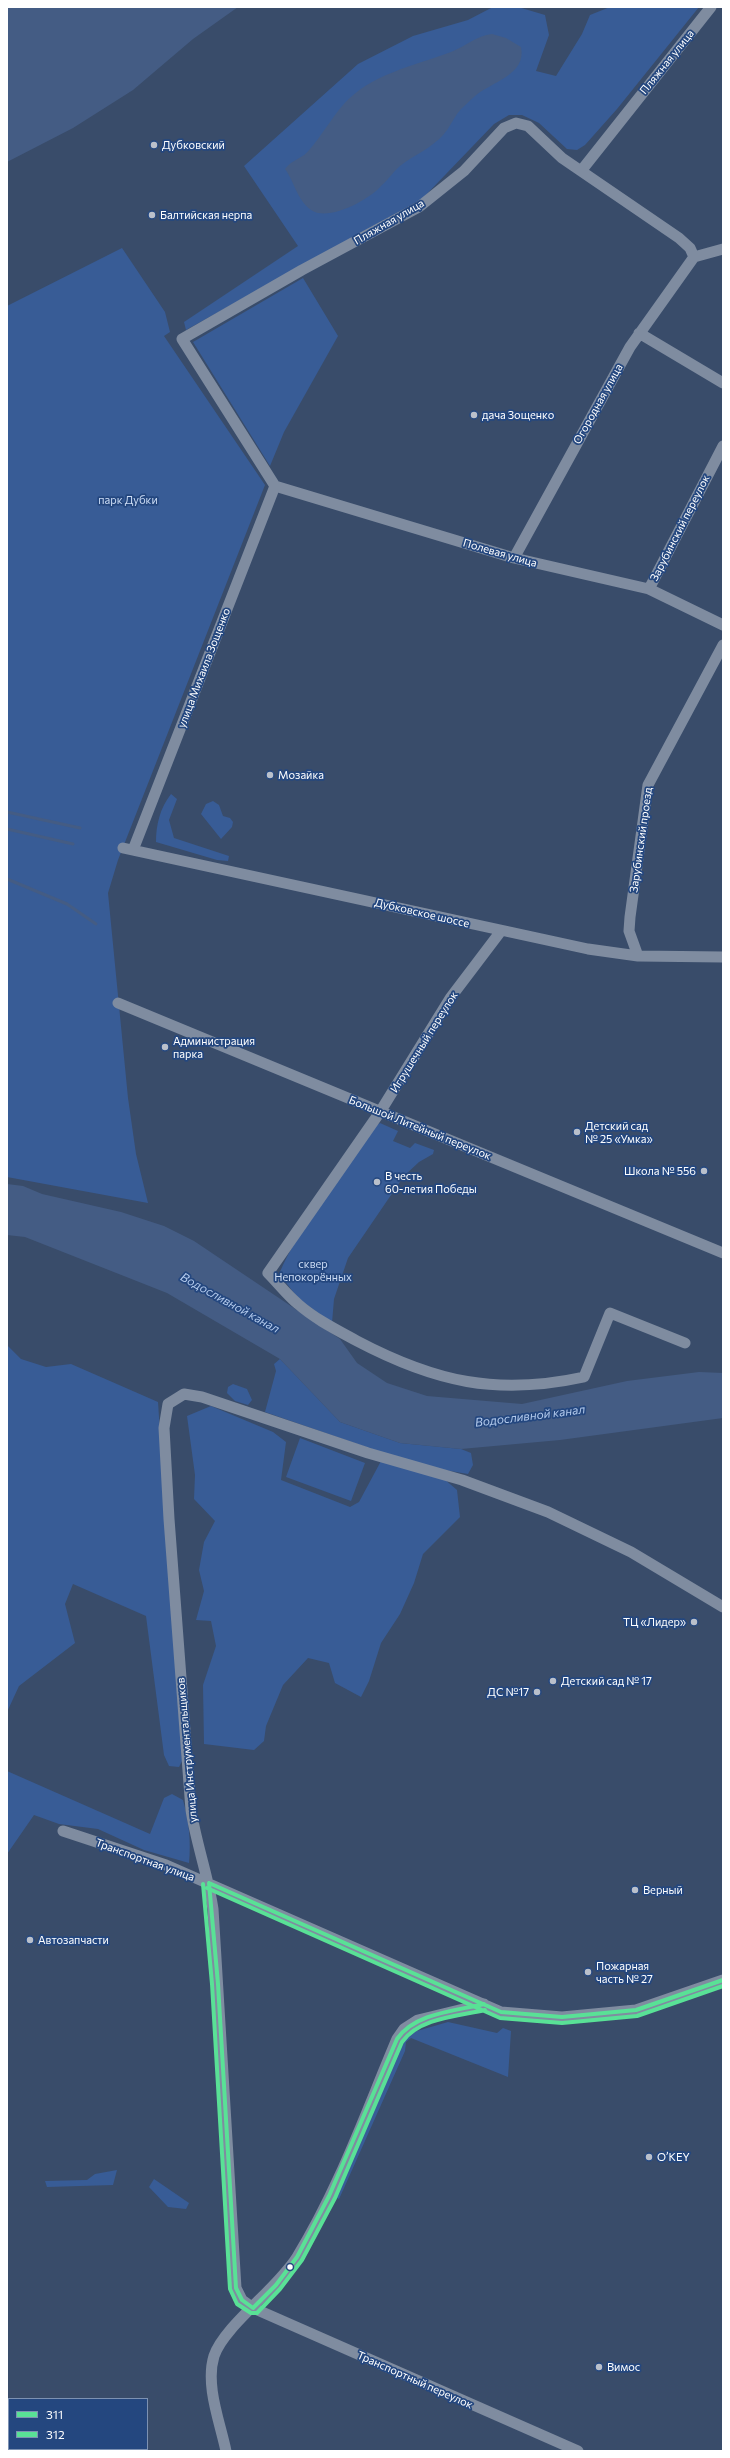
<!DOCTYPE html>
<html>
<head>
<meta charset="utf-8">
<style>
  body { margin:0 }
  #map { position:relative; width:730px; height:2458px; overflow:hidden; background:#394c6a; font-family:Commissioner,sans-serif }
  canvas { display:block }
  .frame { position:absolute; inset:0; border:8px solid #fff; pointer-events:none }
  .legend { position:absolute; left:8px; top:2398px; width:140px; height:52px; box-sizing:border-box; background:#24477f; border:1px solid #7c91b2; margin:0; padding:5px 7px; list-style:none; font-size:12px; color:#fff }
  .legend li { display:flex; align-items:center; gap:8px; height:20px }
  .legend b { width:20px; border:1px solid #7c91b2 }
</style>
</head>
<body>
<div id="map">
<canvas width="730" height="2458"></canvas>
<div class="frame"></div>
<ul class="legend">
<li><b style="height:5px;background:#59e196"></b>311</li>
<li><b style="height:5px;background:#59e196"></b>312</li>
</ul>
</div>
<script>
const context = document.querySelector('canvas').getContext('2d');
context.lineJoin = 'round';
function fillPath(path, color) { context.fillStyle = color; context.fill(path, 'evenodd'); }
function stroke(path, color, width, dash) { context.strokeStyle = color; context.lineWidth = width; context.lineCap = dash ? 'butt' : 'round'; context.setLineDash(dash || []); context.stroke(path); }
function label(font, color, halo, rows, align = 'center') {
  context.font = font + ' Commissioner,sans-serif'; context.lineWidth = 3.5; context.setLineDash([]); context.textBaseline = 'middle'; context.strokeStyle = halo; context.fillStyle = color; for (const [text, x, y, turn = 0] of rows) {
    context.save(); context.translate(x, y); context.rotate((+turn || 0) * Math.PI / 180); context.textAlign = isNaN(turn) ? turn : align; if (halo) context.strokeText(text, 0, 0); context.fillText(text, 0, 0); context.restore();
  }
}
const green = new Path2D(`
  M493 7H518L545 15 549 35 536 71 556 76 582 34 590 15 610 7H699L617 109 585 145 577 150 567 149 539 123 522 115H509L494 124 422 199 186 330 184 322 298 246 244 166 358 64 413 36 468 20Z
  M122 248 165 312 170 332 164 336 265 485 118 860 108 893 128 1098 136 1154 148 1203 7 1177V306Z
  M303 278 338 336 284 432 270 466 193 342Z
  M171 794 177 799 169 820 174 838 229 856 228 861 217 860 156 842C156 825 160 808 171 794Z
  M213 801 219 805 223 816 230 818 233 822 232 827 221 839 201 814 206 804Z
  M380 1123 398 1131 393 1141 410 1148 415 1143 434 1150 433 1154 419 1162 404 1176 348 1258 334 1299 332 1323 299 1299 279 1274C301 1223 341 1173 374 1127Z
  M7 1345 21 1359 46 1367 71 1364 158 1402 182 1761 179 1767 169 1766 164 1755 146 1616 73 1584 65 1604 75 1643 19 1686 7 1712Z
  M280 1359 340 1422 400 1443 461 1449 471 1453 473 1465 468 1474 421 1466 265 1412 276 1371 274 1364Z
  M233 1384 247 1389 252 1400 248 1405 235 1401 227 1393 228 1387Z
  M211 1406 273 1432 286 1442 281 1480 350 1507 359 1502 381 1461 443 1478 457 1490 460 1517 423 1554 414 1583 400 1614 381 1643 369 1681 361 1697 335 1683 329 1663 308 1658 283 1685 266 1726 264 1741 254 1750 204 1744 203 1685 216 1646 211 1621 196 1620 204 1591 199 1570 204 1542 215 1521 194 1499 195 1475 187 1416Z
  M300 1438 365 1463 351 1501 286 1477Z
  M7 1771 150 1834 164 1798 172 1794 183 1800C189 1822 191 1841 189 1863L144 1850 98 1829 59 1824 34 1815 7 1854Z
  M448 2022 497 2033 503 2028 511 2031 508 2077 411 2038 406 2042 405 2051 344 2188 339 2199 331 2195 403 2035Z
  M117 2170 113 2185 47 2187 45 2181 87 2180 95 2174Z
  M154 2179 189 2203 186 2209 168 2207 149 2187Z`);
const water = new Path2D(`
  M7 7H238L193 39 133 90 73 128 7 162Z
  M492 34 506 38 521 47C527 75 491 82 475 96 469 102 462 107 457 114 453 120 449 128 444 134 432 148 414 155 400 166 393 172 388 180 381 186 369 200 328 222 311 210 297 200 294 181 285 169 292 159 303 159 310 149 322 135 331 119 343 105 370 74 414 66 451 52 466 46 476 36 492 34Z
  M7 1184 23 1186 42 1194 121 1212 164 1226 194 1241 340 1339 357 1363 387 1383 427 1396 522 1404 627 1381 699 1372 723 1373V1418L560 1440 461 1449 400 1443 340 1422 280 1359 167 1293 25 1237 7 1235Z`);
const stream = new Path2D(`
  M7 812 80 828
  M7 829 73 844
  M7 879 67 904 96 924`);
const minor = new Path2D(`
  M581 171 679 238 690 248 694 257
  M694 257 723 249
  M639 333 723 383
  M275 486 182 339 302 270 419 207 464 171 504 128 516 123 528 126 562 158 581 171 711 7
  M275 486 514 558 649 589 723 625
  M514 558 630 347 694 257
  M649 589 723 446
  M123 848 588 949 638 956 723 957
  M133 850 275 486
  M501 931 451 997 380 1112 268 1273C278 1283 287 1295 298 1304 315 1319 337 1330 357 1341 435 1382 497 1396 584 1377L610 1313 685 1343
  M638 956 629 931 630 917 648 785 723 645
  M118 1003 723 1253
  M63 1831 166 1865 501 2012 562 2017 636 2010 723 1980
  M226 2451C220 2422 205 2385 214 2356 224 2326 278 2288 297 2257 339 2189 366 2112 397 2039L404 2029 418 2020 484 2004
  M578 2451 253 2308 242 2300 236 2288 213 1909C208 1875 196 1843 191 1810L169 1519 164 1428 168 1404 184 1394 202 1397 368 1453 462 1480 548 1512 631 1552 723 1607`);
const bus1 = new Path2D(`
  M209 1883 218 1984 236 2288 242 2300 253 2308 276 2285 297 2257 329 2196 397 2039C415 2013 455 2011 484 2004
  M209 1883 501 2012 562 2017 636 2010 723 1980`);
const bus2 = new Path2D(`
  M203 1884 212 1984 230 2289 237 2304 251 2313H257L280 2289 302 2260 335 2198 402 2042C419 2018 458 2016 485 2010
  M207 1888 500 2018 562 2023 637 2016 723 1986`);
const markers = [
  [154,145,4,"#bac0cb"],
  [152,215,4,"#bac0cb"],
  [474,415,4,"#bac0cb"],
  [270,775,4,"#bac0cb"],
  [165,1047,4,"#bac0cb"],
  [577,1132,4,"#bac0cb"],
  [704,1171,4,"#bac0cb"],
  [377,1182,4,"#bac0cb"],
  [694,1622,4,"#bac0cb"],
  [553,1681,4,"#bac0cb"],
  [537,1692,4,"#bac0cb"],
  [635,1890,4,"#bac0cb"],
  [30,1940,4,"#bac0cb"],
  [588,1972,4,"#bac0cb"],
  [649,2157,4,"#bac0cb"],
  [290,2267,3.5,"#fff"],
  [599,2367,4,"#bac0cb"]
];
const streetNames = [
  ["Пляжная улица",667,62,-51],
  ["Пляжная улица",389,222,-30],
  ["Огородная улица",598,404,-61],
  ["Зарубинский переулок",680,528,-63],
  ["Полевая улица",500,553,16],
  ["улица Михаила Зощенко",204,668,-69],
  ["Зарубинский проезд",641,840,-82],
  ["Дубковское шоссе",422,913,13],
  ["Игрушечный переулок",424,1042,-58],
  ["Большой Литейный переулок",420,1128,22],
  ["улица Инструментальщиков",187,1750,-95],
  ["Транспортная улица",145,1860,20],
  ["Транспортный переулок",415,2380,24]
];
const poiNames = [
  ["Дубковский",162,145],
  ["Балтийская нерпа",160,215],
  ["дача Зощенко",482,415],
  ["Мозайка",278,775],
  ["Администрация",173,1041],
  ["парка",173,1054],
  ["Детский сад",585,1126],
  ["№ 25 «Умка»",585,1139],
  ["Школа № 556",696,1171,"right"],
  ["В честь",385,1176],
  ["60-летия Победы",385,1189],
  ["ТЦ «Лидер»",686,1622,"right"],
  ["Детский сад № 17",561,1681],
  ["ДС №17",529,1692,"right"],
  ["Верный",643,1890],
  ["Автозапчасти",38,1940],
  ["Пожарная",596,1966],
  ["часть № 27",596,1979],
  ["O’KEY",657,2157],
  ["Вимос",607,2367]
];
const parkNames = [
  ["парк Дубки",128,500],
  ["сквер",313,1264],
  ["Непокорённых",313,1277]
];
const waterNames = [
  ["Водосливной канал",230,1303,29],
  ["Водосливной канал",530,1416,-7]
];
fillPath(green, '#385c96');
fillPath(water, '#445c84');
stroke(stream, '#445c84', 3);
stroke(minor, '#7f8ca0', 11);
stroke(bus1, '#59e196', 4);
stroke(bus2, '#59e196', 4);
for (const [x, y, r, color] of markers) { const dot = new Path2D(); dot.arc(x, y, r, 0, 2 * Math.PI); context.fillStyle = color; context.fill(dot); stroke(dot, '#24477f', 1.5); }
label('11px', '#fff', '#24477f', streetNames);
label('11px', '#fff', '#24477f', poiNames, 'left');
label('11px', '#cdddf5', '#24477f', parkNames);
label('italic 12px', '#b5ccee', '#24477f', waterNames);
</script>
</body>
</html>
